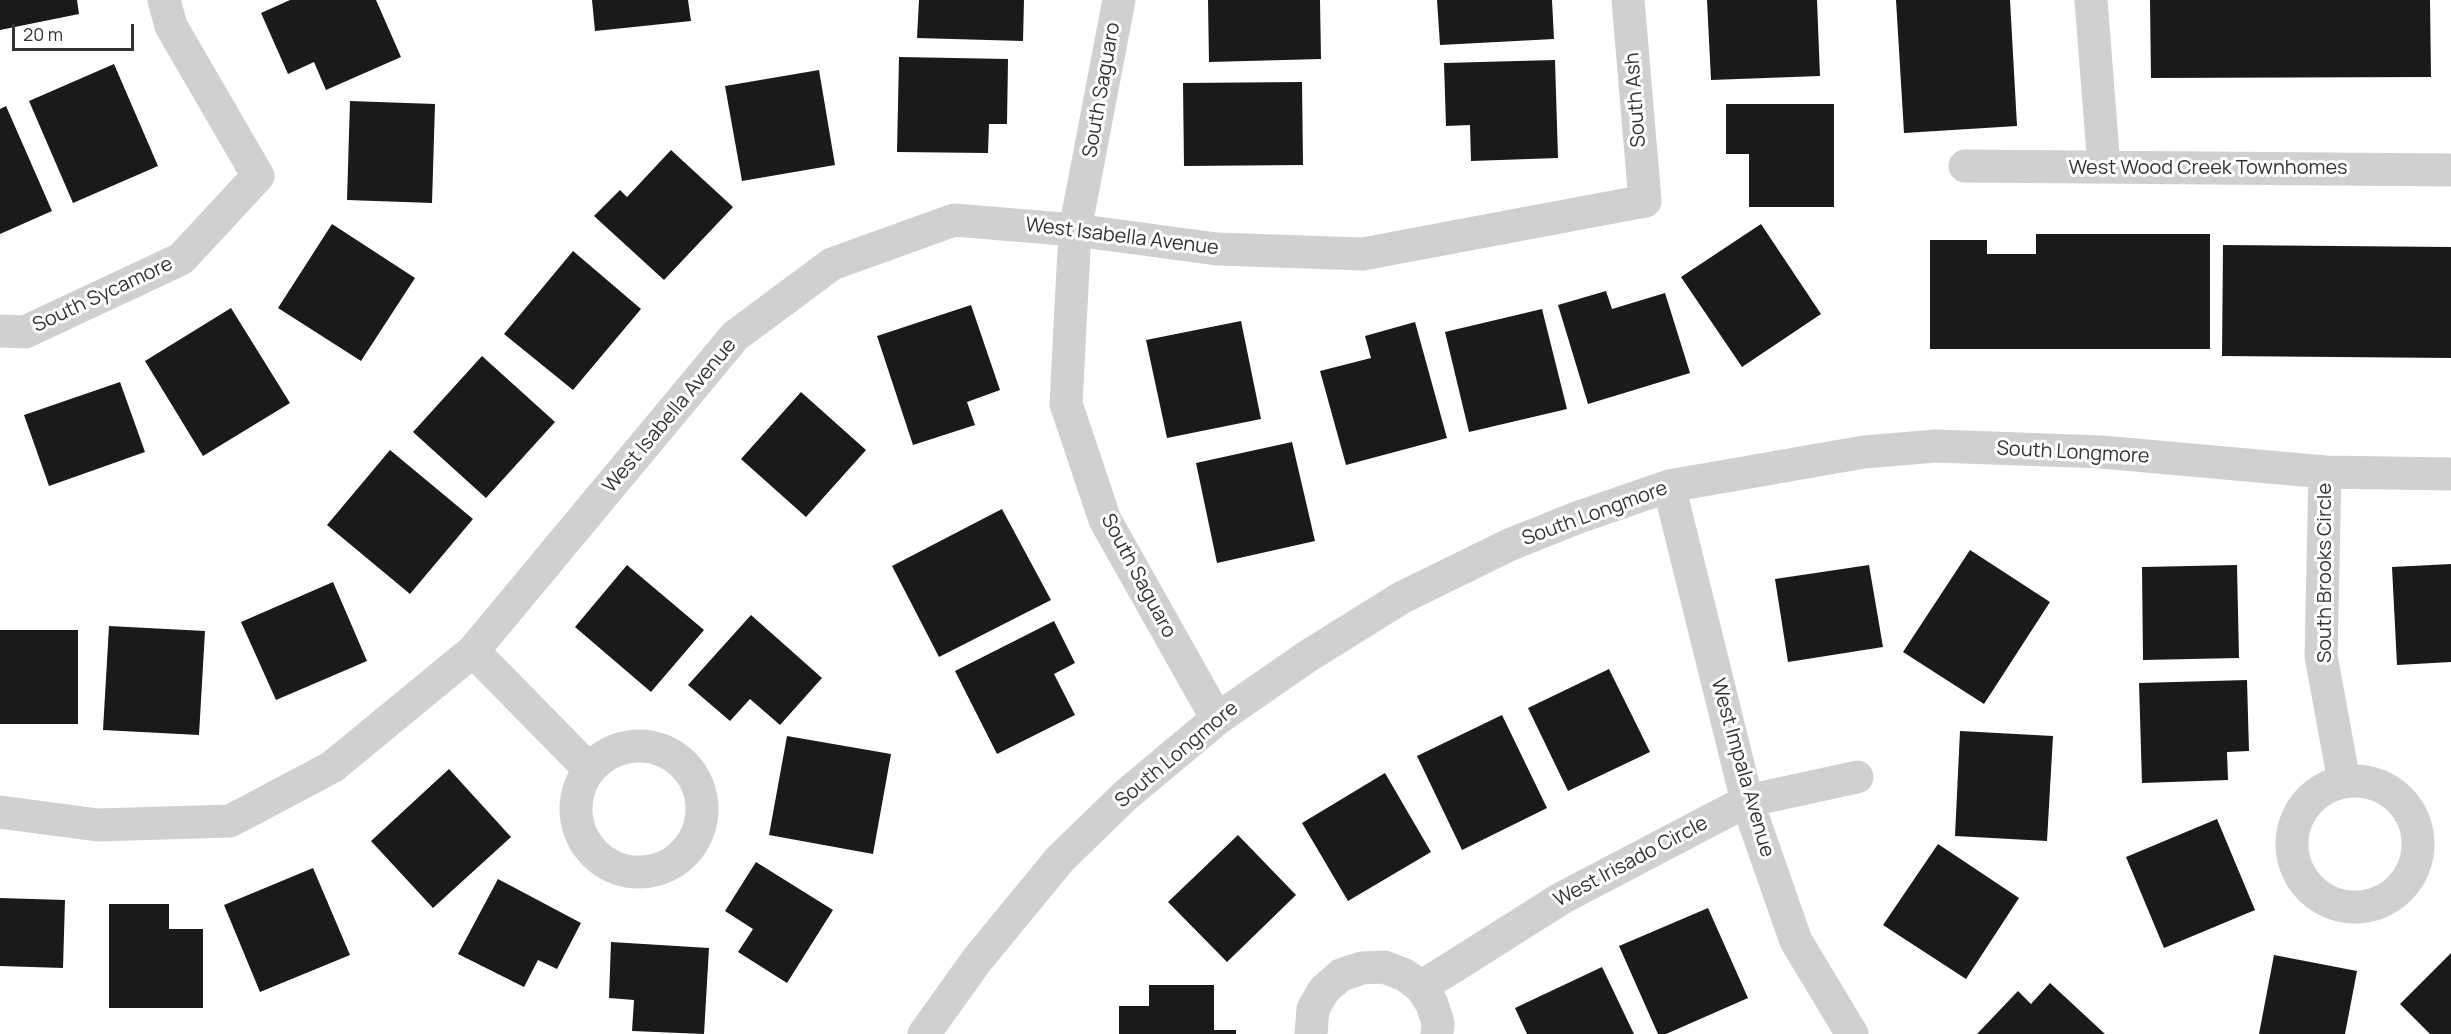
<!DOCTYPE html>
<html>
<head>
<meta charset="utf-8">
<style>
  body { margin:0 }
  #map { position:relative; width:2451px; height:1034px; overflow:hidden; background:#fff; font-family:Manrope,sans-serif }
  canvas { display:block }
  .scale { position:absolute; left:12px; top:24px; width:122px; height:27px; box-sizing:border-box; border:3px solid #333; border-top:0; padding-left:8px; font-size:18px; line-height:21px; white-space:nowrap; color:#333; -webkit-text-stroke:4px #fff; paint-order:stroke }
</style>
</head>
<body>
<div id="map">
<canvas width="2451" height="1034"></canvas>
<div class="scale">20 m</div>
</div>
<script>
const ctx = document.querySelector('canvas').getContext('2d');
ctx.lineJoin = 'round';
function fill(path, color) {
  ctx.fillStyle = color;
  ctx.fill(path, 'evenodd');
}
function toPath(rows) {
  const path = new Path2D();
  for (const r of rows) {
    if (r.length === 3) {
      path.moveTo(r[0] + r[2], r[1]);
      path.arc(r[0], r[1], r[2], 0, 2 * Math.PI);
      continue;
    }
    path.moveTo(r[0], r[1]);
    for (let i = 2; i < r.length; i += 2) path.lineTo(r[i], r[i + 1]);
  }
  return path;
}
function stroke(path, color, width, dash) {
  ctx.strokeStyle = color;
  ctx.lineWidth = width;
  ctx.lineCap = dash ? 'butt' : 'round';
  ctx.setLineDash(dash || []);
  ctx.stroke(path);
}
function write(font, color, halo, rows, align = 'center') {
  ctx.font = font + ' Manrope,sans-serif';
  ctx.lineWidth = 6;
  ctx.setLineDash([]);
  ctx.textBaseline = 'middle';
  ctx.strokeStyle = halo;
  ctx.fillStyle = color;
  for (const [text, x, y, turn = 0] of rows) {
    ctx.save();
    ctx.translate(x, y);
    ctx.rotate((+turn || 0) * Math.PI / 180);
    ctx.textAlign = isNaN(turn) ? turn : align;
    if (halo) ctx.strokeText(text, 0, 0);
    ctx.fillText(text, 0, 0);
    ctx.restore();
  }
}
const building = toPath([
  [0,0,77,0,79,14,0,30],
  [290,0,376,0,401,57,326,90,314,62,288,74,261,13],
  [592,0,688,0,691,21,595,31],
  [919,0,1024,0,1023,41,917,38],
  [1208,0,1320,0,1321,59,1209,62],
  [1437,0,1552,0,1554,39,1440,45],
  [1707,0,1817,0,1820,76,1711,80],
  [1896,0,2010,0,2017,126,1904,133],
  [2150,0,2430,0,2431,77,2151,78],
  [899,57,1008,59,1007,124,989,124,988,153,897,152],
  [1555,60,1558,158,1471,161,1470,125,1446,126,1444,63],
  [114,64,158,166,73,203,29,101],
  [819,70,835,165,742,181,725,86],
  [1302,82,1303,165,1184,166,1183,83],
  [350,101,435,104,432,203,347,200],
  [1726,104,1834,104,1834,207,1749,207,1749,154,1726,154],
  [6,106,52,211,0,234,0,109],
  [671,150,733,207,664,280,594,216,620,190,627,197],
  [332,224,415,278,361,361,278,308],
  [1761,224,1821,314,1742,367,1681,277],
  [2036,234,2210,234,2210,349,1930,349,1930,240,1987,240,1987,254,2036,254],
  [2223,245,2451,247,2451,358,2222,356],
  [573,251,641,309,573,390,504,334],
  [1606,291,1612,309,1665,293,1690,373,1588,404,1558,305],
  [971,305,1000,390,967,402,975,425,913,445,877,336],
  [231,308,290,403,203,456,145,361],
  [1542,309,1567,409,1469,432,1445,332],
  [1241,321,1261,419,1167,438,1146,340],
  [1415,322,1447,438,1346,465,1320,371,1371,358,1365,336],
  [482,356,555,422,486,498,413,432],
  [120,382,145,452,49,486,24,415],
  [801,392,866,450,806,517,741,459],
  [1292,442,1315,541,1217,563,1196,463],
  [390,450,473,519,410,594,327,525],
  [1002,509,1051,600,939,657,892,566],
  [1970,550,2050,602,1984,704,1903,652],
  [2451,564,2451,662,2397,665,2392,567],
  [627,565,704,630,651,692,575,627],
  [1869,565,1883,647,1788,662,1775,579],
  [2237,565,2239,658,2143,660,2142,567],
  [333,582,367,661,276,700,241,622],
  [751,615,822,678,780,725,750,699,730,721,688,685],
  [1054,621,1075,663,1054,674,1075,715,997,754,955,671],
  [109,626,205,631,199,735,103,730],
  [0,630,78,630,78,724,0,724],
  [1609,669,1650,752,1568,791,1528,708],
  [2247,680,2249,751,2227,752,2228,780,2142,783,2139,683],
  [1502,715,1547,808,1462,850,1417,756],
  [1960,731,2053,736,2047,841,1955,836],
  [787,736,891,754,873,854,769,835],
  [449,769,511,837,433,908,371,841],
  [1385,773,1431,852,1348,901,1302,823],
  [2217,819,2255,910,2164,948,2126,857],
  [1238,835,1296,895,1227,962,1168,902],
  [1938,844,2019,898,1966,979,1883,925],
  [756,862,833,910,787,983,738,952,753,929,725,911],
  [313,868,350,955,260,992,224,905],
  [498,879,581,923,557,969,538,960,524,987,458,954],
  [0,898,65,900,63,968,0,966],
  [109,904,169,904,169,929,203,929,203,1008,109,1008],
  [1708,908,1748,998,1666,1034,1658,1034,1619,946],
  [611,942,709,948,704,1034,632,1031,634,1000,609,998],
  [2451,953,2451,1034,2430,1034,2400,1004],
  [2274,955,2357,971,2345,1034,2259,1034],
  [1602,967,1634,1034,1527,1034,1515,1008],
  [2050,983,2105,1034,1977,1034,2018,991,2031,1004],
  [1149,985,1214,985,1214,1030,1236,1030,1236,1034,1119,1034,1119,1006,1149,1006]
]);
const minor = toPath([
  [1119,0,1075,230,1066,404,1105,520,1217,719],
  [2091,0,2104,167],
  [1965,166,2451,170],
  [0,331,25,332,181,259,258,176,171,26,164,0],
  [2325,472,2321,656,2344,781],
  [1669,486,1747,801,1796,941,1852,1034],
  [473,651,589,769],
  [639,809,63],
  [2355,844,63],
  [0,812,98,825,230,821,332,767,473,651,735,336,832,264,954,220,1075,230,1217,249,1363,254,1645,201,1628,0],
  [1421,987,1562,898,1747,801,1857,777],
  [924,1034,977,960,1060,859,1126,795,1217,719,1308,656,1401,598,1509,545,1579,517,1669,486,1864,452,1936,446,2102,452,2325,472,2451,474],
  [1311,1034,1313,1009,1324,990,1341,975,1362,968,1384,967,1405,975,1421,987,1432,1004,1438,1023,1437,1034]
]);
const streetNames = [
  ["South Saguaro",1102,90,-80],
  ["South Ash",1636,100,-94],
  ["West Wood Creek Townhomes",2208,168],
  ["West Isabella Avenue",1122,237,7],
  ["South Sycamore",103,295,-25],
  ["West Isabella Avenue",670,416,-50],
  ["South Longmore",2073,453,3],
  ["South Longmore",1595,514,-20],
  ["South Brooks Circle",2325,573,-90],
  ["South Saguaro",1138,576,62],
  ["South Longmore",1177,755,-40],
  ["West Impala Avenue",1742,768,74],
  ["West Irisado Circle",1631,862,-28]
];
fill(building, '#1a1a1a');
stroke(minor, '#d0d0d0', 33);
write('20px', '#333', '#fff', streetNames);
</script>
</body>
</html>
